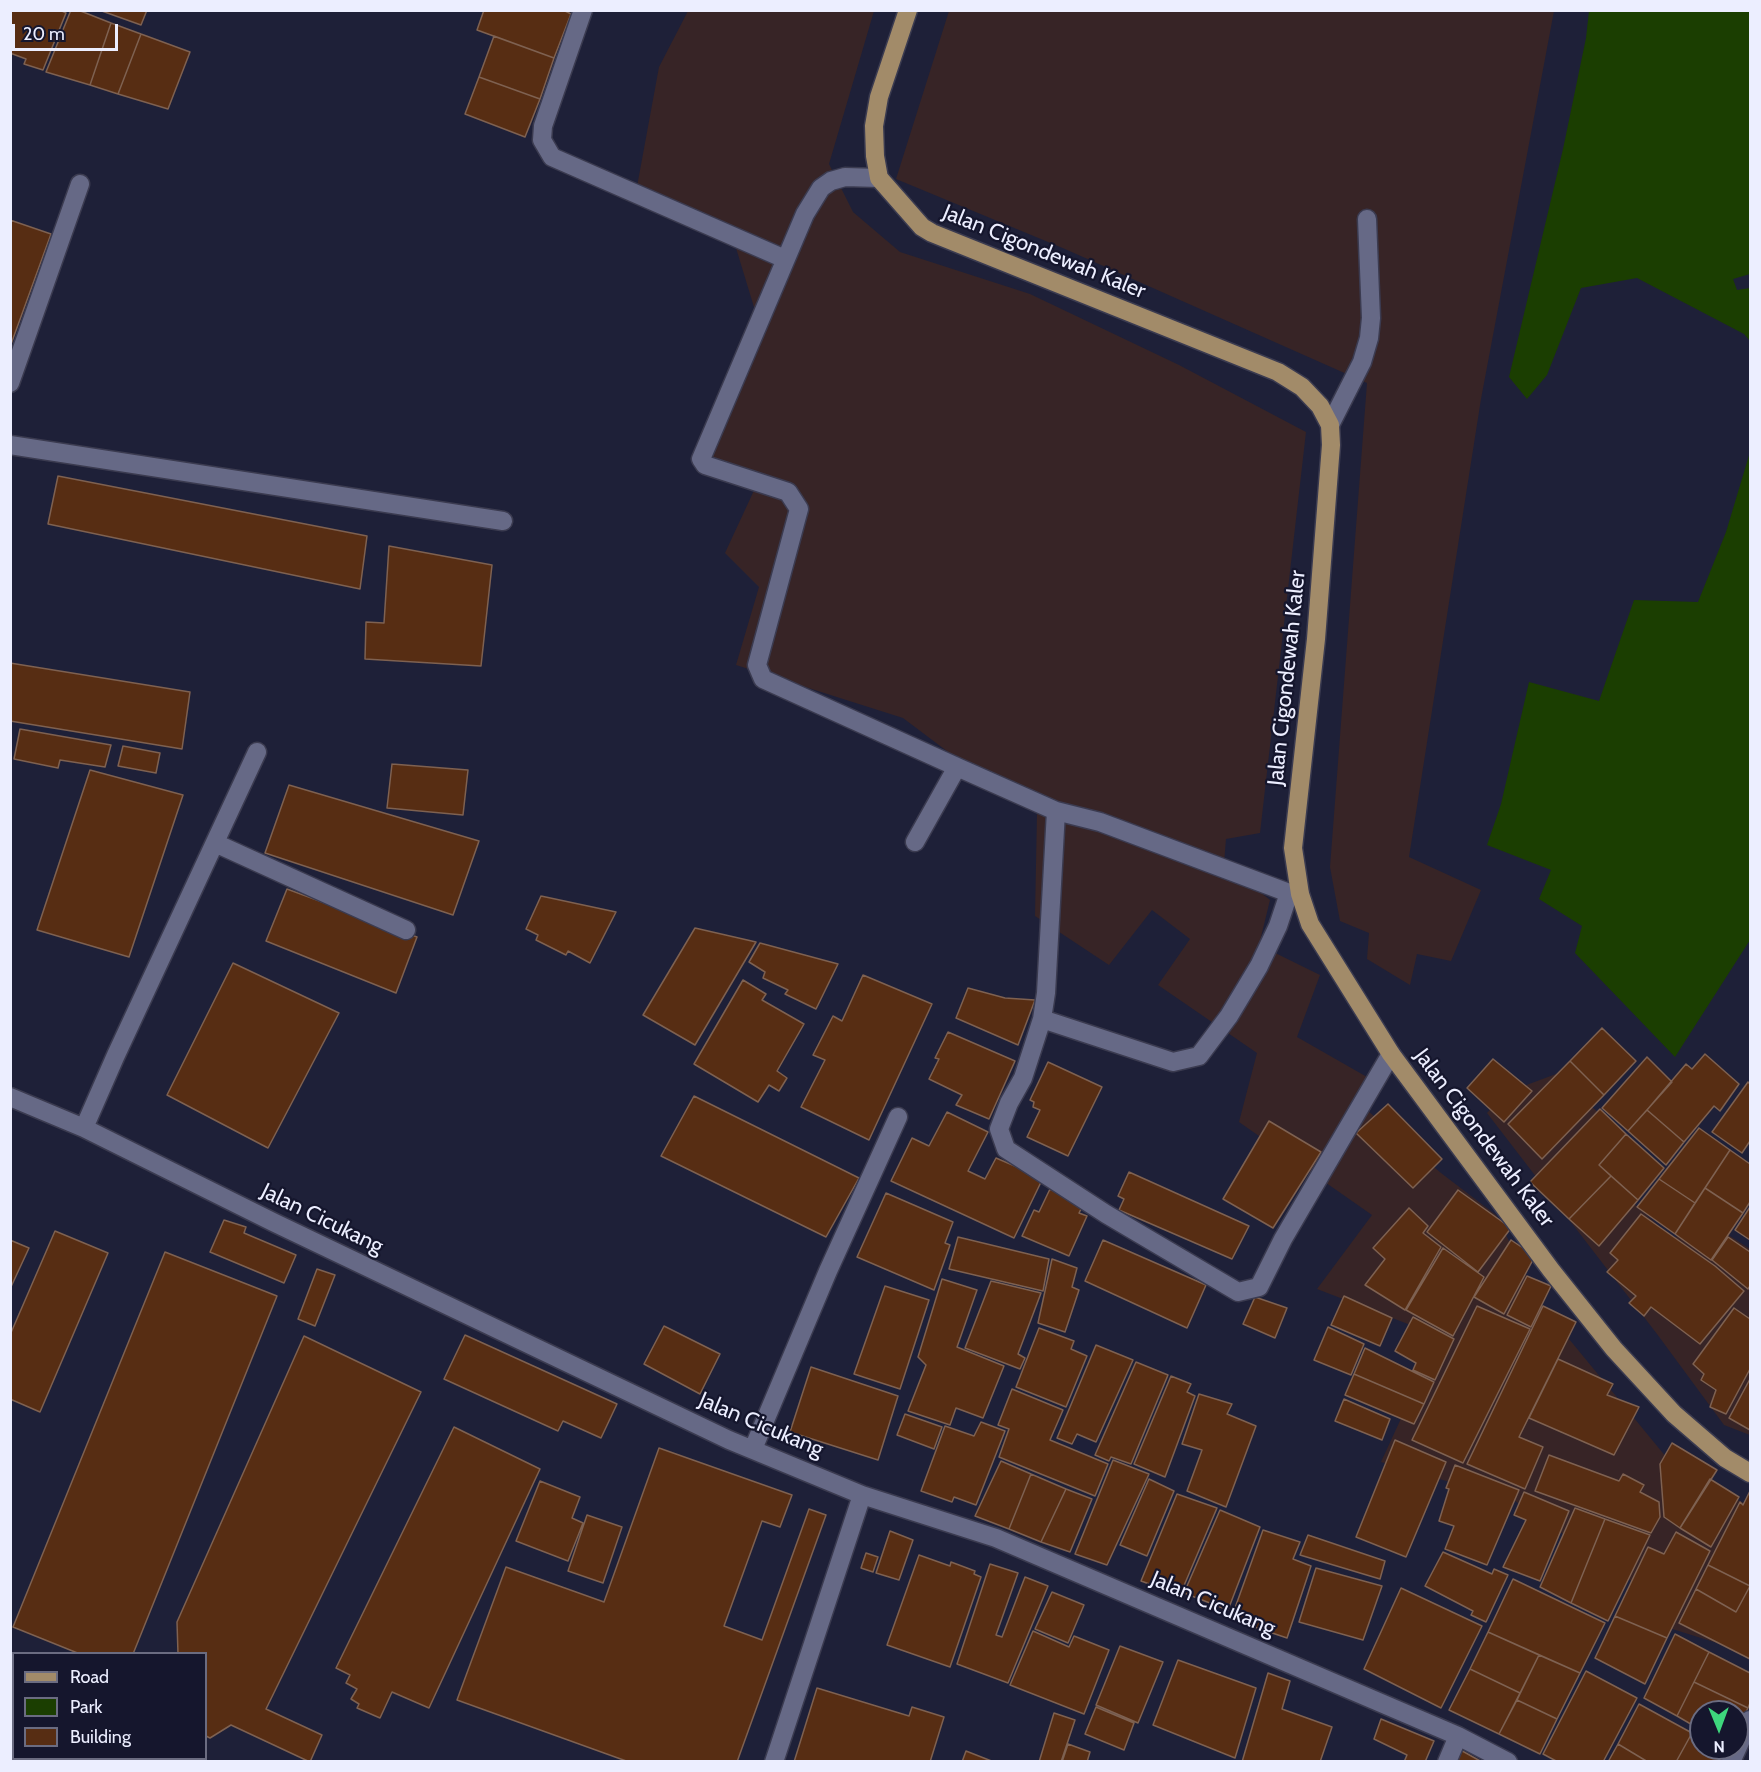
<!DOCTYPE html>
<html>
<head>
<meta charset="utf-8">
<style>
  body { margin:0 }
  #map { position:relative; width:1761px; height:1772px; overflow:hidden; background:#1e2038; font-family:Cabin,sans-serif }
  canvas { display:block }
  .frame { position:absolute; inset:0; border:12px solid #eceeff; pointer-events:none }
  .legend { position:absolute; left:12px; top:1652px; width:195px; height:108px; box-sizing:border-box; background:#15162d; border:2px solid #6b6c81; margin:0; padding:8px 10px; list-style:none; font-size:18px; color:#eceeff }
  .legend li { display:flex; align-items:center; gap:12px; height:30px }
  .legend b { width:30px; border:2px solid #6b6c81 }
  .north { position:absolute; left:1689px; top:1700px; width:60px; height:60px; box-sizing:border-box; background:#15162d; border:2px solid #6b6c81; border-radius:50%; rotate:179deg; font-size:16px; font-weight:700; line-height:24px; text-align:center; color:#eceeff }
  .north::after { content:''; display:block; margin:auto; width:21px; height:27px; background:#3ed77d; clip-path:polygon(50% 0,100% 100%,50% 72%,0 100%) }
  .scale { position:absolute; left:12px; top:24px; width:106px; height:27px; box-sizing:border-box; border:3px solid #eceeff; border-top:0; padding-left:8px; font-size:18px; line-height:21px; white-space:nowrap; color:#eceeff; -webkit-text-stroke:4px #15162d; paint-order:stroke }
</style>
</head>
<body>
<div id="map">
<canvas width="1761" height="1772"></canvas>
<div class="frame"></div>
<ul class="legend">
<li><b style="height:8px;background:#a28b69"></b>Road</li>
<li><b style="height:16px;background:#1b3e01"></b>Park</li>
<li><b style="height:16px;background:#572d13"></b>Building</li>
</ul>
<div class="north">N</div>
<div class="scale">20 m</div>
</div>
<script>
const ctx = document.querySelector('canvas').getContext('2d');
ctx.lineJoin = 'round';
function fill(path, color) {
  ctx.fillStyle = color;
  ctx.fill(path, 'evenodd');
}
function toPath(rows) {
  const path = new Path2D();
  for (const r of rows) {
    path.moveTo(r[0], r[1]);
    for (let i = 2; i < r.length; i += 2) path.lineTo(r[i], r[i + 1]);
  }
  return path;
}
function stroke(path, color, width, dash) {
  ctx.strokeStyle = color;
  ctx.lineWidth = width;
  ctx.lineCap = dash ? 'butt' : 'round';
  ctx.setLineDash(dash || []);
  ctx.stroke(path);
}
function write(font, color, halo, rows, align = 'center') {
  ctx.font = font + ' Cabin,sans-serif';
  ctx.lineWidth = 4.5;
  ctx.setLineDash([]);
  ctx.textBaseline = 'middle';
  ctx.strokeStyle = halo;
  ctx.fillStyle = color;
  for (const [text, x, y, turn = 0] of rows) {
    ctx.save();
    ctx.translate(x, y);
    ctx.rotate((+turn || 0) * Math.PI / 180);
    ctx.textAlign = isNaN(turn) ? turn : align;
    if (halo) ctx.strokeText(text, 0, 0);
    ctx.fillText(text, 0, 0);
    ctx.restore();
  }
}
const industrial = toPath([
  [688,11,874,11,829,164,853,212,900,252,1030,294,1179,365,1306,432,1260,833,1226,839,1224,863,1270,900,1259,945,1320,975,1297,1037,1367,1077,1361,1105,1441,1173,1496,1215,1541,1305,1676,1469,1750,1506,1750,1642,1746,1652,1653,1623,1665,1604,1515,1501,1381,1462,1439,1336,1317,1289,1372,1215,1239,1122,1257,1053,1158,985,1190,939,1152,910,1109,965,1035,916,1037,813,972,770,903,718,736,665,759,587,725,553,757,484,709,465,721,393,757,317,736,248,636,192,659,67],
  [949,11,1554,11,1481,399,1409,857,1481,890,1451,961,1417,954,1410,985,1367,959,1369,933,1340,921,1330,867,1367,383,1065,249,896,179],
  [1556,1074,1613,1126,1589,1161,1621,1192,1672,1238,1713,1225,1750,1249,1750,1435,1724,1425,1657,1334,1487,1113,1505,1093]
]);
const green = toPath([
  [1589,11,1750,11,1750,274,1733,279,1737,290,1750,288,1750,341,1744,334,1637,278,1581,288,1547,375,1527,399,1509,377,1563,149,1586,38],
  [1750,452,1750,940,1675,1057,1575,953,1582,926,1539,899,1551,870,1487,845,1501,804,1529,682,1599,701,1634,600,1698,602,1726,532]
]);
const building = toPath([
  [10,10,60,10,66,13,43,70,24,64,26,59,10,53,10,10],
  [71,10,78,10,111,23,90,85,46,72,71,10],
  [99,10,147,10,141,25,99,10],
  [484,10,563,10,571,14,554,58,477,30,484,10],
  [111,23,141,34,118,94,90,85,111,23],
  [141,34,190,52,168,109,118,94,141,34],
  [494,36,554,58,540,99,479,77,494,36],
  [479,77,540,99,525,137,465,114,479,77],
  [10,220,51,234,10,347,10,220],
  [58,476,367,536,360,589,48,524,58,476],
  [389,546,492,565,481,666,365,659,366,622,384,623,389,546],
  [10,663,190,692,182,749,10,721,10,663],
  [20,729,111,745,105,767,60,760,58,768,14,759,20,729],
  [123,746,160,753,156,773,118,766,123,746],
  [392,764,468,770,463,815,387,808,392,764],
  [90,770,183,795,129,957,37,930,90,770],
  [289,785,479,841,453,915,265,853,289,785],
  [287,889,417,937,396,993,266,941,287,889],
  [541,896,616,912,590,963,568,951,566,955,536,940,538,935,526,929,541,896],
  [695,928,756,942,695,1045,643,1015,695,928],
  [760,943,838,964,816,1009,785,994,788,990,763,978,765,972,749,962,760,943],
  [233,963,339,1013,268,1148,167,1095,233,963],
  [863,975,932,1004,869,1140,801,1107,825,1060,813,1055,833,1016,842,1021,863,975],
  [743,980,766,994,762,1000,804,1024,777,1071,787,1078,779,1091,769,1085,758,1102,694,1064,743,980],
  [968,988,1005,998,1035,1000,1018,1045,956,1018,968,988],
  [1602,1028,1636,1061,1604,1095,1570,1061,1602,1028],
  [948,1032,1015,1061,989,1119,956,1105,962,1095,929,1079,939,1059,935,1058,948,1032],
  [1705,1054,1739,1084,1720,1111,1714,1106,1684,1142,1647,1110,1686,1064,1692,1069,1705,1054],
  [1647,1057,1672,1082,1628,1131,1602,1108,1647,1057],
  [1493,1059,1532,1091,1504,1122,1467,1088,1493,1059],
  [1570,1061,1604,1095,1542,1159,1508,1124,1570,1061],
  [1048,1062,1102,1087,1068,1156,1027,1137,1040,1110,1033,1107,1034,1102,1030,1100,1048,1062],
  [1748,1082,1750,1084,1750,1141,1742,1153,1712,1132,1748,1082],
  [694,1096,859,1178,826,1237,661,1156,694,1096],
  [1388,1104,1442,1159,1413,1188,1356,1133,1388,1104],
  [1600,1109,1626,1134,1599,1165,1611,1176,1569,1219,1530,1182,1600,1109],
  [1647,1110,1684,1142,1666,1165,1628,1131,1647,1110],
  [947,1112,988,1132,968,1171,985,1179,996,1158,1043,1178,1014,1238,891,1181,912,1138,929,1146,947,1112],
  [1269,1121,1321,1152,1273,1228,1223,1199,1269,1121],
  [1699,1128,1730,1150,1695,1203,1659,1179,1699,1128],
  [1626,1134,1664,1168,1638,1200,1599,1165,1626,1134],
  [1730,1150,1750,1164,1750,1202,1743,1213,1705,1188,1730,1150],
  [1129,1172,1249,1226,1232,1259,1119,1210,1124,1199,1118,1196,1129,1172],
  [1611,1176,1638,1200,1599,1246,1569,1219,1611,1176],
  [1659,1179,1695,1203,1675,1234,1637,1207,1659,1179],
  [1705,1188,1743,1213,1711,1260,1675,1234,1705,1188],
  [1050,1189,1083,1205,1079,1213,1087,1216,1069,1256,1022,1236,1034,1210,1039,1212,1050,1189],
  [1458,1190,1511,1228,1478,1272,1427,1232,1458,1190],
  [886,1193,953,1222,945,1243,950,1245,934,1290,857,1257,886,1193],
  [1750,1207,1750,1240,1735,1230,1750,1207],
  [1409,1208,1428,1226,1423,1233,1441,1247,1405,1310,1365,1285,1385,1259,1373,1248,1409,1208],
  [1641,1214,1715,1266,1744,1291,1700,1344,1651,1307,1644,1316,1629,1303,1636,1296,1607,1272,1618,1260,1610,1253,1641,1214],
  [224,1220,246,1227,244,1233,296,1255,284,1283,210,1252,224,1220],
  [55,1231,108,1253,40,1412,10,1399,10,1335,55,1231],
  [958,1237,1049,1259,1043,1291,949,1269,958,1237],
  [1728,1237,1750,1252,1750,1286,1748,1289,1712,1260,1728,1237],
  [10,1240,29,1248,10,1289,10,1240],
  [1103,1240,1206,1285,1187,1328,1085,1281,1103,1240],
  [1511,1240,1535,1256,1504,1314,1474,1297,1511,1240],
  [1443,1248,1484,1277,1453,1336,1406,1310,1443,1248],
  [165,1252,277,1296,133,1654,80,1654,13,1627,165,1252],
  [1052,1259,1077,1268,1072,1287,1079,1290,1065,1332,1038,1323,1052,1259],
  [317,1269,335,1275,315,1326,298,1319,317,1269],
  [1527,1276,1551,1286,1531,1327,1507,1315,1527,1276],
  [942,1279,977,1290,957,1347,1004,1366,983,1418,956,1408,950,1425,908,1411,926,1365,918,1357,942,1279],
  [991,1281,1041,1293,1018,1354,1025,1358,1020,1369,965,1348,991,1281],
  [885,1286,929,1300,900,1389,854,1374,885,1286],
  [1344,1296,1392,1318,1380,1346,1331,1325,1344,1296],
  [1255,1297,1287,1308,1275,1338,1243,1324,1255,1297],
  [1477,1306,1530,1329,1463,1463,1412,1440,1477,1306],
  [1543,1306,1576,1322,1519,1437,1543,1447,1525,1489,1467,1464,1543,1306],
  [1734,1308,1750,1319,1750,1369,1726,1414,1710,1407,1716,1390,1701,1380,1704,1374,1693,1364,1734,1308],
  [1413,1317,1454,1339,1435,1380,1413,1370,1416,1363,1395,1351,1413,1317],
  [664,1326,720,1354,700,1394,644,1364,664,1326],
  [1328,1327,1364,1344,1351,1375,1314,1360,1328,1327],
  [1039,1328,1074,1341,1071,1349,1087,1356,1066,1407,1016,1387,1039,1328],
  [465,1335,617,1404,601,1438,563,1421,558,1431,444,1379,465,1335],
  [304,1336,421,1392,266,1709,322,1735,310,1762,231,1725,210,1738,206,1736,206,1654,178,1654,177,1622,304,1336],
  [1096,1345,1133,1360,1096,1442,1077,1434,1072,1444,1057,1438,1096,1345],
  [1365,1348,1434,1382,1424,1404,1354,1374,1365,1348],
  [1558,1359,1613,1384,1607,1395,1639,1407,1614,1455,1529,1418,1558,1359],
  [1136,1362,1168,1375,1131,1464,1111,1457,1109,1461,1095,1455,1136,1362],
  [811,1367,898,1396,878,1460,790,1432,811,1367],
  [1354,1374,1424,1404,1414,1424,1345,1395,1354,1374],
  [1171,1376,1191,1384,1187,1392,1195,1396,1165,1477,1134,1464,1171,1376],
  [1750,1379,1750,1430,1729,1418,1750,1379],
  [1012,1389,1063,1410,1050,1440,1108,1464,1095,1496,999,1457,1009,1429,998,1425,1012,1389],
  [1199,1394,1232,1404,1227,1414,1256,1426,1226,1507,1187,1491,1202,1450,1182,1444,1199,1394],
  [1344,1399,1390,1419,1382,1440,1335,1421,1344,1399],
  [905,1414,942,1427,934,1449,897,1435,905,1414],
  [981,1422,1005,1431,976,1505,954,1497,952,1502,921,1491,945,1426,974,1436,981,1422],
  [454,1427,540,1469,429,1708,392,1692,380,1718,357,1708,359,1704,351,1699,357,1689,346,1683,350,1675,336,1668,454,1427],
  [1395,1440,1446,1462,1406,1557,1356,1537,1395,1440],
  [1672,1443,1717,1470,1680,1528,1664,1517,1660,1464,1672,1443],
  [659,1448,792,1495,780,1527,762,1521,724,1626,762,1640,809,1509,826,1515,737,1762,629,1762,457,1700,506,1567,604,1602,659,1448],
  [1549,1455,1619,1481,1623,1474,1644,1485,1640,1492,1659,1502,1660,1517,1651,1533,1535,1491,1549,1455],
  [1113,1460,1149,1474,1107,1565,1075,1554,1113,1460],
  [1001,1461,1031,1474,1009,1529,975,1516,1001,1461],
  [1455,1465,1519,1490,1487,1565,1445,1549,1454,1526,1439,1521,1449,1489,1446,1488,1455,1465],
  [1031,1474,1066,1489,1041,1542,1009,1529,1031,1474],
  [1149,1479,1174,1491,1147,1556,1120,1545,1149,1479],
  [1710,1479,1739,1497,1711,1547,1680,1528,1710,1479],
  [540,1481,580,1497,572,1518,583,1523,568,1561,516,1541,540,1481],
  [1066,1489,1092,1499,1070,1552,1041,1542,1066,1489],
  [1750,1491,1750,1586,1708,1565,1740,1502,1743,1505,1750,1491],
  [1524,1492,1569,1511,1540,1581,1503,1567,1526,1520,1514,1515,1524,1492],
  [1177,1494,1217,1508,1180,1595,1141,1581,1177,1494],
  [1575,1508,1605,1519,1571,1603,1540,1587,1575,1508],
  [1220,1510,1260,1527,1228,1610,1184,1593,1220,1510],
  [587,1515,622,1527,603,1583,568,1571,587,1515],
  [1605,1519,1650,1535,1608,1621,1571,1603,1605,1519],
  [1263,1530,1300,1542,1293,1559,1311,1566,1287,1638,1231,1619,1263,1530],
  [890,1531,913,1540,899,1580,876,1573,890,1531],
  [1676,1532,1710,1551,1667,1638,1615,1616,1648,1547,1664,1554,1676,1532],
  [1308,1535,1385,1561,1380,1579,1300,1555,1308,1535],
  [1443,1552,1492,1574,1494,1569,1508,1575,1486,1622,1471,1615,1473,1611,1425,1586,1443,1552],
  [866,1553,878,1557,873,1572,861,1568,866,1553],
  [919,1555,950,1566,951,1562,975,1571,974,1574,981,1577,950,1667,887,1645,919,1555],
  [990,1564,1018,1573,996,1635,1002,1637,1025,1577,1048,1586,1008,1683,957,1664,990,1564],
  [1708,1565,1750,1586,1736,1612,1696,1589,1708,1565],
  [1316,1568,1382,1586,1363,1640,1299,1622,1316,1568],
  [1513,1579,1605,1623,1580,1673,1488,1632,1513,1579],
  [1750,1586,1750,1659,1679,1623,1696,1589,1736,1612,1750,1586],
  [1401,1588,1482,1626,1441,1708,1364,1669,1401,1588],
  [1052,1592,1084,1605,1068,1643,1035,1629,1052,1592],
  [1615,1616,1667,1638,1645,1684,1595,1658,1615,1616],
  [1033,1631,1069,1647,1074,1636,1109,1650,1084,1714,1010,1685,1033,1631],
  [1488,1632,1539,1655,1520,1693,1470,1669,1488,1632],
  [1675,1634,1709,1652,1677,1716,1644,1698,1675,1634],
  [1120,1646,1163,1662,1138,1723,1096,1705,1120,1646],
  [1709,1652,1750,1673,1750,1703,1748,1708,1694,1682,1709,1652],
  [1539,1655,1580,1673,1557,1719,1517,1700,1539,1655],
  [1178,1660,1256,1688,1235,1758,1153,1725,1178,1660],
  [1470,1669,1520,1693,1499,1734,1449,1710,1470,1669],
  [1586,1671,1637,1698,1603,1762,1558,1762,1543,1754,1586,1671],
  [1268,1673,1290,1681,1282,1709,1332,1727,1320,1762,1242,1762,1268,1673],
  [1694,1682,1748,1708,1737,1730,1737,1712,1701,1712,1701,1730,1677,1716,1694,1682],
  [817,1688,909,1716,912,1707,944,1717,930,1762,794,1762,817,1688],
  [1517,1700,1557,1719,1540,1754,1499,1734,1517,1700],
  [10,1703,14,1704,14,1754,10,1752,10,1703],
  [1639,1704,1692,1733,1676,1762,1648,1762,1618,1744,1639,1704],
  [1096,1707,1134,1723,1124,1750,1085,1734,1096,1707],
  [1054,1713,1075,1720,1061,1762,1039,1762,1054,1713],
  [1381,1719,1434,1741,1425,1762,1404,1762,1407,1755,1374,1739,1381,1719],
  [1692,1733,1701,1739,1701,1748,1718,1748,1731,1756,1728,1762,1676,1762,1692,1733],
  [1068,1744,1090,1752,1087,1762,1062,1762,1068,1744],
  [1618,1744,1648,1762,1608,1762,1618,1744],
  [1457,1748,1482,1762,1452,1762,1457,1748],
  [966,1751,994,1762,962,1762,966,1751],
  [25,1758,114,1758,113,1762,32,1762,25,1758]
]);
const minor = toPath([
  [583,10,543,126,542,140,552,157,785,259],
  [879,178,845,177,831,181,821,188,805,214,701,459,705,465,788,492,799,509,757,665,763,679,957,767],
  [10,383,80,184],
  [1330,425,1362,362,1369,338,1371,318,1367,219],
  [10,445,503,521],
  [915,842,957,767,1056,811],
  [215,843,406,930],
  [1289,893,1278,926,1259,966,1229,1016,1199,1056,1173,1062,1042,1019,1046,993,1056,811,1100,822,1289,893,1300,894],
  [1042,1019,1023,1078,1009,1103,999,1129,1006,1149,1106,1214,1238,1292,1259,1287,1283,1239,1391,1054],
  [10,1097,84,1128,275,1223,729,1440,862,1495,996,1538,1458,1736,1508,1762],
  [84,1128,116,1055,257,752],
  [753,1449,828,1271,898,1117],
  [774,1762,862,1495],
  [1447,1762,1458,1736],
  [1731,1762,1750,1720]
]);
const major = toPath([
  [908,10,879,97,874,126,875,156,879,178,922,227,932,233,1278,372,1302,387,1320,406,1330,425,1331,445,1316,639,1293,848,1300,894,1310,924,1391,1054,1551,1270,1614,1349,1674,1414,1725,1458,1750,1473]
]);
const streetNames = [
  ["Jalan Cigondewah Kaler",1044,252,22],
  ["Jalan Cigondewah Kaler",1287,678,-84],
  ["Jalan Cigondewah Kaler",1484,1138,53],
  ["Jalan Cicukang",322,1219,26],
  ["Jalan Cicukang",761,1425,23],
  ["Jalan Cicukang",1213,1604,23]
];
fill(industrial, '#372426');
fill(green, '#1b3e01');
fill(building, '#572d13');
stroke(building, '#7e6151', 1.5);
stroke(minor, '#3b3b50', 21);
stroke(major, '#3b3b50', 21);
stroke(minor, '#666986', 18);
stroke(major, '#a28b69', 18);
write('22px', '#eceeff', '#15162d', streetNames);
</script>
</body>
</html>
